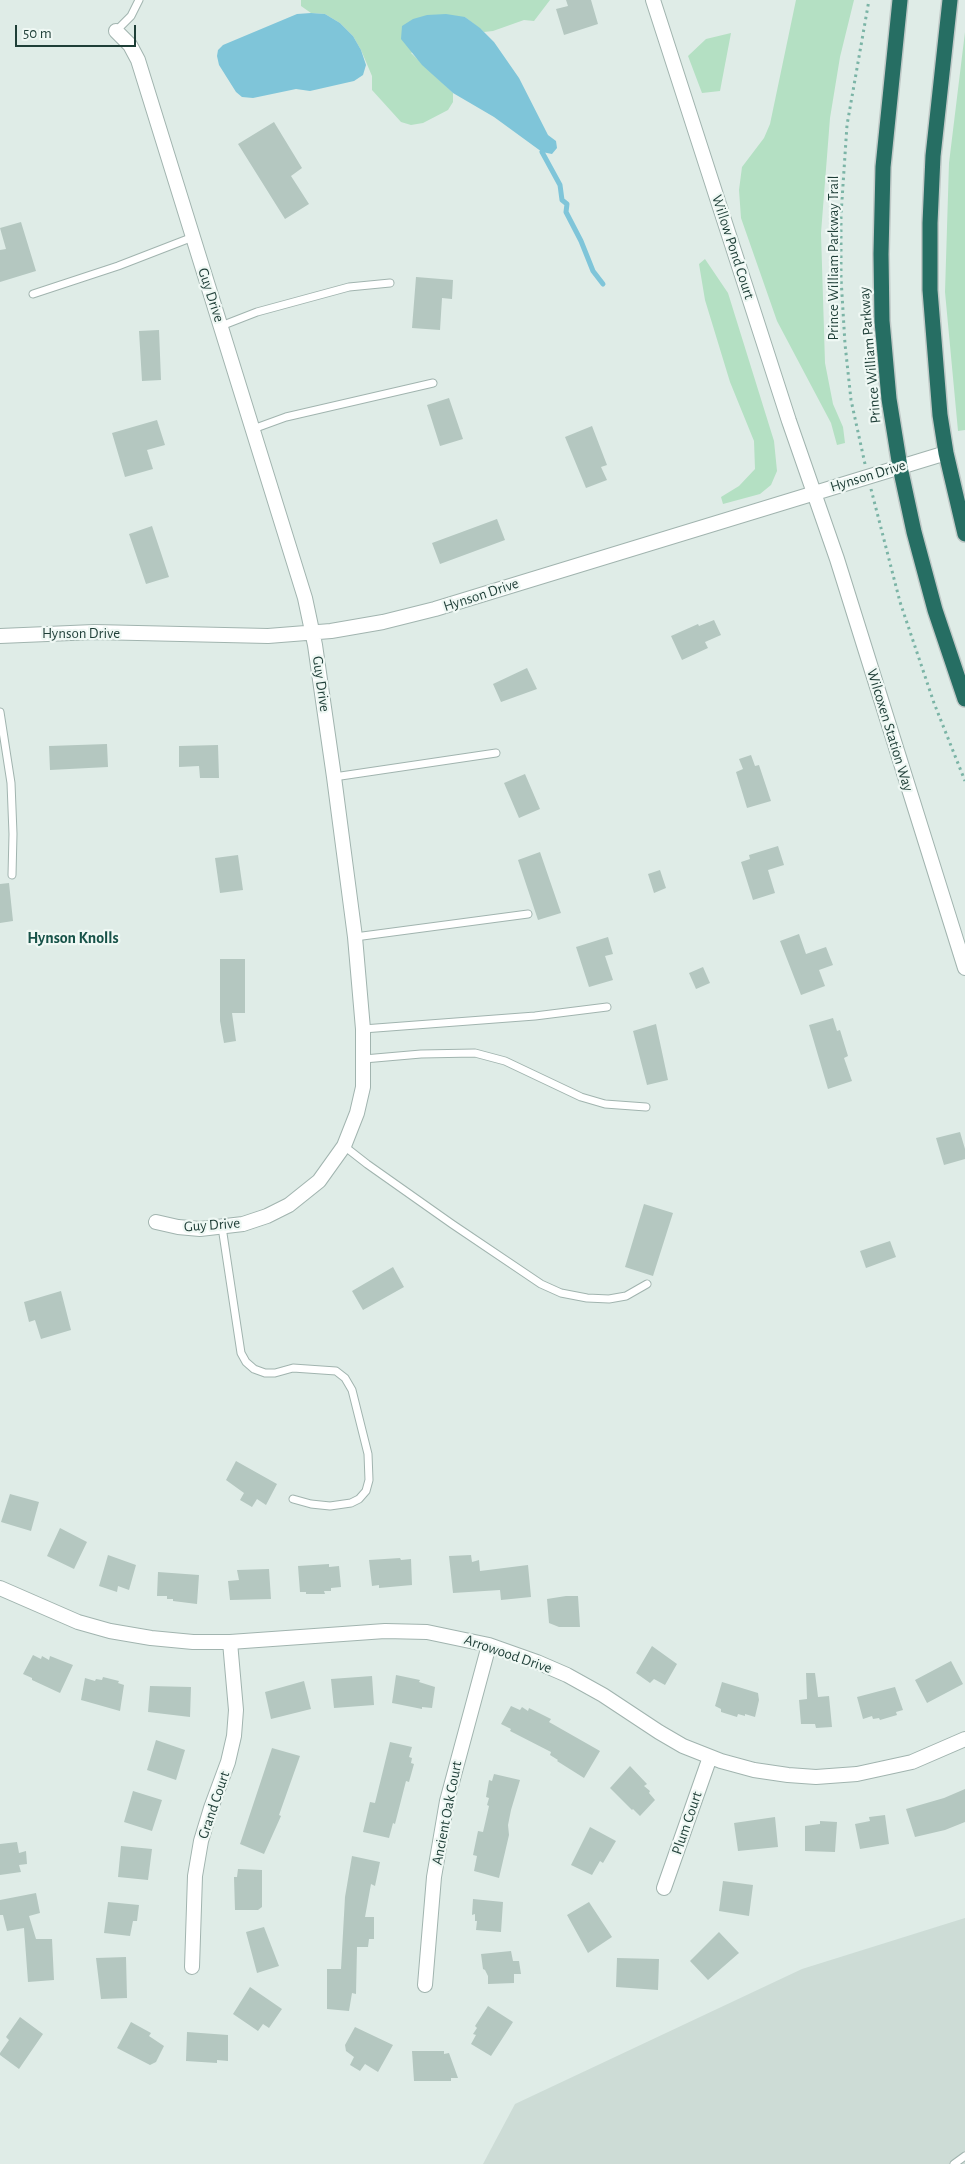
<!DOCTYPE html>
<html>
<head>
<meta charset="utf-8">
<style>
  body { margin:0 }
  #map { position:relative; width:965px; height:2164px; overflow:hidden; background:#dfece7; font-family:"Alegreya Sans",sans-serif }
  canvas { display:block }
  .scale { position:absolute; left:15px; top:25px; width:121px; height:22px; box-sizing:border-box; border:2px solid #1e3e37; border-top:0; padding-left:6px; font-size:15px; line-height:18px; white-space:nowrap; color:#1e3e37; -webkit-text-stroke:4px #eff8f4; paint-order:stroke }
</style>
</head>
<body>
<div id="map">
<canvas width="965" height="2164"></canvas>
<div class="scale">50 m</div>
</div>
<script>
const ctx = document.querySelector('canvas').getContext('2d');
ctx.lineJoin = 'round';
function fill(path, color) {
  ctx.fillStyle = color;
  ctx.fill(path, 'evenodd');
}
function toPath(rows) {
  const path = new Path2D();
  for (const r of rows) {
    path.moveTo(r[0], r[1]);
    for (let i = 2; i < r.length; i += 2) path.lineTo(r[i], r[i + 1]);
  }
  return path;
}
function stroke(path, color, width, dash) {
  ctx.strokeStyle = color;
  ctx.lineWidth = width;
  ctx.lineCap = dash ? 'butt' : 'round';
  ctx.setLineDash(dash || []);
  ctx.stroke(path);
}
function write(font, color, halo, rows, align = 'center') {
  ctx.font = font + ' "Alegreya Sans",sans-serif';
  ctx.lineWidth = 4.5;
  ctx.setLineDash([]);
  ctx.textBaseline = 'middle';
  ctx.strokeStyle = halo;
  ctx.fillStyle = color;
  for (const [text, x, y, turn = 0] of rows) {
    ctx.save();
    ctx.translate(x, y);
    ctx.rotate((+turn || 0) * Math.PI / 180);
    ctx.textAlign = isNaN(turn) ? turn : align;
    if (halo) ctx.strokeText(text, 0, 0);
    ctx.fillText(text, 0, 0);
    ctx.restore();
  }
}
const built = toPath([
  [965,1918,965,2164,483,2164,515,2104,802,1969]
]);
const green = toPath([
  [301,0,550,0,534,21,524,20,493,31,484,32,465,17,411,53,453,93,453,102,448,110,423,123,411,125,401,122,372,90,372,76,361,50,353,36,340,23,325,14,311,13,301,6],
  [796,0,854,0,840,57,830,118,821,233,825,363,833,404,843,427,845,443,837,445,831,423,777,321,741,218,739,190,742,167,764,138,770,124],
  [965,32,965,430,958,431,945,292,949,163],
  [731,33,720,91,702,93,688,56,706,39],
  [705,259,728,293,774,441,777,471,771,485,760,494,723,504,721,497,739,486,755,469,754,441,730,382,705,300,699,264]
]);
const water = toPath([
  [311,13,325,14,340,23,353,36,361,50,366,65,363,75,354,81,310,91,296,89,253,98,242,97,236,92,219,65,217,56,218,50,223,45,297,14],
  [446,14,465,17,480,28,494,42,519,78,548,135,556,141,557,148,552,154,542,152,494,117,453,93,422,65,401,39,402,26,413,19,427,15]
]);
const stream = toPath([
  [542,152,560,185,562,200,567,204,566,212,581,241,593,271,603,284]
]);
const building = toPath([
  [566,0,591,0,598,24,564,35,556,9,568,6],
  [274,122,302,168,291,176,309,204,285,219,238,144],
  [21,222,36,271,0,282,0,250,6,249,0,228],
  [416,277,453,280,452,299,442,298,440,330,412,328],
  [159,330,161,380,142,381,139,331],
  [449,398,463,439,440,446,427,405],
  [157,420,165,445,147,450,153,469,125,477,112,433],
  [592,426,607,465,601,467,607,480,586,488,565,437],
  [497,519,505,540,440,564,432,543],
  [152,526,169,577,146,584,129,534],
  [714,620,721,635,705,642,708,648,682,660,671,636,698,624,699,626],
  [527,668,537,689,501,702,493,684],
  [107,744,108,767,50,770,49,746],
  [218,745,219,778,200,778,199,766,179,767,179,746],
  [751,755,755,766,759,765,771,801,747,808,736,772,743,769,739,759],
  [525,774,540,809,519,818,504,783],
  [778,846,784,865,768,870,775,893,753,900,741,862,750,859,749,855],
  [540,852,561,913,538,920,518,860],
  [238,855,243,890,220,893,215,858],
  [660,870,666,888,654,893,648,874],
  [9,883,13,921,0,923,0,884],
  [799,934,806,954,826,947,833,965,819,970,825,986,801,995,780,941],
  [608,937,613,954,605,956,613,980,589,987,576,947],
  [220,959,245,959,245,1013,232,1013,236,1041,224,1043,220,1021],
  [703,967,710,983,696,989,689,973],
  [833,1018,837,1031,840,1030,848,1056,844,1058,852,1081,828,1089,809,1025],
  [656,1024,668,1080,647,1085,633,1031],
  [960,1132,965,1149,965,1159,944,1165,936,1138],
  [644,1204,673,1213,653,1276,625,1267],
  [890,1241,896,1257,866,1268,860,1251],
  [393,1267,404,1287,363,1310,352,1291],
  [61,1291,71,1330,41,1339,35,1320,29,1322,24,1302],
  [236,1461,277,1484,266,1505,257,1499,252,1507,240,1500,244,1493,226,1480],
  [10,1494,39,1502,31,1531,1,1522],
  [60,1528,87,1542,74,1569,47,1556],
  [108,1555,136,1565,129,1590,118,1586,117,1592,99,1586],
  [471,1555,472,1562,479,1560,480,1571,528,1565,531,1597,501,1600,500,1590,453,1593,449,1556],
  [400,1558,401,1560,411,1559,412,1585,379,1588,379,1585,372,1586,369,1560],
  [329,1564,329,1567,339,1566,341,1587,331,1588,331,1591,324,1591,325,1594,306,1594,306,1592,300,1592,298,1566],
  [269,1569,271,1599,230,1600,228,1581,239,1580,237,1570],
  [158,1572,199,1575,197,1604,173,1601,173,1599,167,1599,167,1596,157,1596],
  [566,1596,578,1596,580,1627,559,1627,549,1623,547,1599],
  [652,1646,677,1664,665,1685,654,1679,650,1683,636,1673],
  [33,1655,41,1659,42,1656,49,1660,50,1656,73,1665,60,1693,32,1680,32,1678,23,1674],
  [951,1661,963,1684,927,1703,915,1680],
  [806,1673,815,1673,818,1697,829,1696,832,1727,816,1728,815,1724,801,1724,799,1700,807,1699],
  [396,1675,420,1680,419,1682,435,1687,432,1708,422,1707,422,1709,392,1703],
  [372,1676,374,1705,334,1708,331,1679],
  [103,1677,119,1681,118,1683,124,1685,120,1711,81,1700,85,1678,95,1681,96,1679,102,1680],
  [304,1681,311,1709,271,1719,265,1692],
  [722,1682,758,1693,759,1700,755,1717,745,1714,745,1716,738,1714,737,1717,721,1712,721,1709,715,1706],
  [150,1686,191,1687,190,1717,148,1712],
  [895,1687,903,1710,896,1712,897,1715,880,1720,879,1718,873,1719,872,1716,863,1719,857,1697],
  [511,1706,520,1710,522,1707,528,1711,529,1708,551,1719,549,1722,600,1751,584,1778,557,1761,558,1760,550,1755,551,1752,510,1731,511,1729,501,1724],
  [156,1740,185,1750,176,1780,147,1770],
  [390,1742,412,1747,409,1757,412,1758,411,1763,414,1764,409,1782,406,1781,395,1824,393,1823,389,1838,363,1832,370,1802,375,1803],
  [272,1748,300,1756,279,1815,281,1816,264,1854,240,1844],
  [630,1766,647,1784,644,1786,650,1791,649,1793,655,1800,640,1816,633,1809,632,1810,610,1788],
  [494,1774,520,1780,511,1810,508,1825,509,1835,499,1878,474,1871,477,1856,473,1855,478,1831,483,1832,489,1806,487,1805,489,1798,486,1797,489,1780,492,1781],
  [965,1789,965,1822,945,1830,915,1837,906,1809,944,1798],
  [133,1791,162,1800,152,1831,124,1822],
  [885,1815,889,1844,860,1849,855,1824,870,1821,869,1817],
  [775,1817,778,1847,738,1851,734,1823],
  [820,1821,837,1822,835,1852,805,1851,805,1826,820,1824],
  [590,1827,616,1841,603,1863,600,1861,592,1875,571,1865],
  [17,1842,19,1853,26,1851,27,1864,19,1865,21,1872,0,1875,0,1844],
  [121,1846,152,1849,148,1880,118,1877],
  [352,1856,380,1862,375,1886,371,1884,365,1917,374,1917,374,1939,369,1939,368,1947,357,1947,356,1994,352,1993,349,2011,327,2009,327,1969,341,1969,345,1897],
  [238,1869,262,1870,262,1907,258,1910,235,1910,234,1877,237,1877],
  [723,1881,753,1885,749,1916,719,1911],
  [36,1893,40,1913,29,1916,36,1939,52,1939,54,1980,28,1982,24,1928,7,1931,3,1915,0,1915,0,1900],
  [473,1899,503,1902,501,1932,476,1930,477,1921,475,1921,475,1914,472,1915],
  [108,1902,139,1905,137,1921,133,1921,130,1936,104,1933],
  [589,1902,612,1937,588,1953,567,1915],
  [264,1927,279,1966,257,1973,246,1932],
  [719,1932,739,1953,708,1980,690,1961],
  [511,1951,513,1961,519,1961,521,1974,514,1974,514,1983,488,1984,488,1976,485,1970,483,1969,481,1954],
  [126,1957,127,1998,101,1999,96,1958],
  [617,1958,659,1959,658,1990,616,1987],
  [250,1987,282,2009,269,2028,263,2024,258,2031,233,2014],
  [488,2006,513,2022,491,2056,471,2044,476,2035,473,2034,477,2028,475,2026],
  [20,2017,43,2034,19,2069,0,2055,0,2053,9,2040,6,2037],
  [131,2022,151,2033,149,2036,164,2046,156,2062,150,2065,117,2048],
  [355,2027,393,2045,378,2072,365,2064,360,2071,350,2065,354,2057,346,2051,345,2045],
  [187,2032,228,2035,228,2061,217,2060,217,2063,186,2061],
  [412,2051,444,2051,444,2054,449,2053,458,2078,451,2078,451,2081,414,2081]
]);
const path = toPath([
  [865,464,851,400,845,344,841,278,841,215,847,125,869,0],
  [871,489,900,602,934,703,965,781]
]);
const lane = toPath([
  [116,31,131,16,139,0],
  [33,294,118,266,193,237],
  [221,326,257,312,349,287,390,283],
  [253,429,286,417,433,383],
  [0,712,11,783,13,834,12,875],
  [334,777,496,753],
  [355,937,528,914],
  [363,1029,535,1016,607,1007],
  [364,1059,421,1054,475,1053,505,1061,581,1097,605,1104,646,1107],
  [344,1146,367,1164,452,1224,541,1284,561,1293,587,1298,609,1299,626,1296,647,1284],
  [222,1227,241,1353,246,1362,254,1369,265,1373,275,1373,293,1368,336,1371,345,1378,352,1390,368,1454,369,1480,366,1491,359,1499,351,1503,330,1506,311,1504,293,1499],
  [954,2164,965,2156]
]);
const street = toPath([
  [653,0,789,421,837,559,965,968],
  [116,31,130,45,138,60,305,598,315,645,334,777,355,937,363,1029,363,1087,357,1113,344,1146,319,1181,289,1205,267,1216,243,1224,200,1229,178,1227,156,1222],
  [0,636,94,632,268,636,331,631,383,622,435,609,946,453],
  [0,1588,78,1622,110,1631,151,1638,193,1642,230,1642,385,1631,427,1632,489,1645,537,1662,567,1675,603,1695,659,1732,683,1746,721,1761,754,1770,788,1775,816,1777,857,1774,912,1762,965,1739],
  [664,1888,710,1757],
  [192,1967,195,1876,201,1841,211,1808,228,1762,234,1736,236,1710,230,1642],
  [425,1985,434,1877,447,1801,489,1645]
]);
const highway = toPath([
  [900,0,883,167,881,254,882,321,889,399,900,467,914,532,935,610,965,699],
  [950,0,933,156,930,223,930,290,940,415,946,453,965,534]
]);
const streetNames = [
  ["Willow Pond Court",733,247,72],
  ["Prince William Parkway Trail",833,258,-90],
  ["Guy Drive",211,295,72],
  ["Prince William Parkway",870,355,-95],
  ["Hynson Drive",868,476,-17],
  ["Hynson Drive",481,595,-18],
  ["Hynson Drive",81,633],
  ["Guy Drive",321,684,82],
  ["Wilcoxen Station Way",890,730,73],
  ["Guy Drive",212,1225,-4],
  ["Arrowood Drive",508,1654,19],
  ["Grand Court",214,1805,-71],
  ["Ancient Oak Court",447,1813,-79],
  ["Plum Court",687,1823,-71]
];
const neighbourhoodNames = [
  ["Hynson Knolls",73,938]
];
fill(built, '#cddcd6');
fill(green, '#b4e0c3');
fill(water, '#7fc5d9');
stroke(stream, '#7fc5d9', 5);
fill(building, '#b4c7c0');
stroke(lane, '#a1b4af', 9);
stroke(street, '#a1b4af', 16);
stroke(highway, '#c0c9c7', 18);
stroke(path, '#7bb4a6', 3, [2.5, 4]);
stroke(lane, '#fff', 7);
stroke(street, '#fff', 14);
stroke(highway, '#266e63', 15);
write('15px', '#1e3e37', '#eff8f4', streetNames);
write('bold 16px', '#175248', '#eff8f4', neighbourhoodNames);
</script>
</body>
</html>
